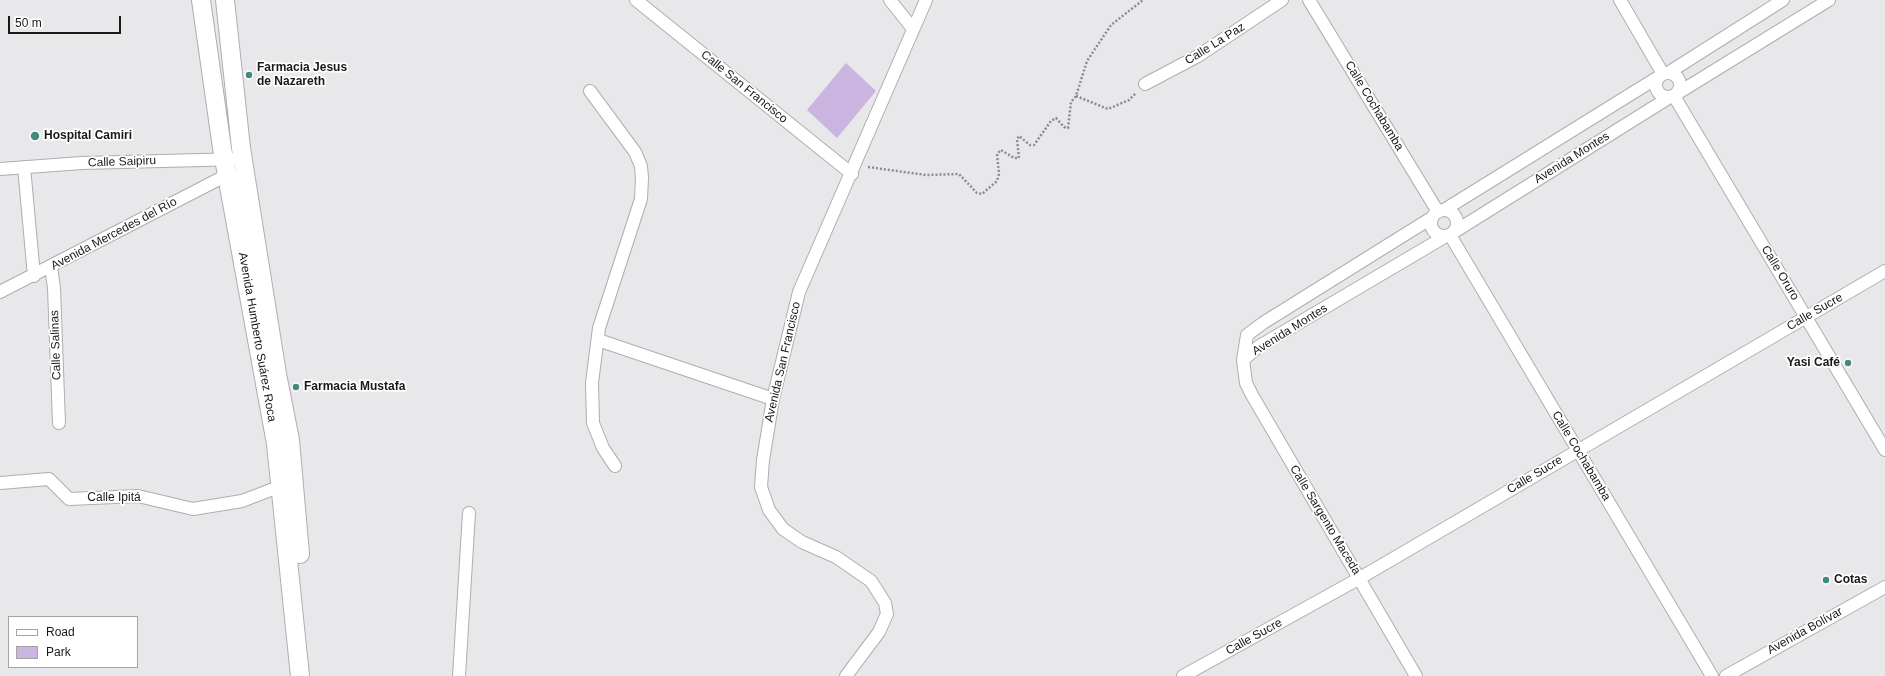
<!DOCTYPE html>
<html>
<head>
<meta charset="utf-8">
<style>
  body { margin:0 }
  #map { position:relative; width:1885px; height:676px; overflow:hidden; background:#e8e7ea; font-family:Arial,sans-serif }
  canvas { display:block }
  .legend { position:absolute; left:8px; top:616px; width:130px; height:52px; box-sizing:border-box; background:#fff; border:1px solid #a3a3a3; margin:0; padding:5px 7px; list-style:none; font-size:12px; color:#181819 }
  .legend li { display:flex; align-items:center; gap:8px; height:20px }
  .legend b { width:20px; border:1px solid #a3a3a3 }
  .scale { position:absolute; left:8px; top:16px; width:113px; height:18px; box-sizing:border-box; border:2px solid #181819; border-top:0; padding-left:5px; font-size:12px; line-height:14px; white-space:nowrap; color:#181819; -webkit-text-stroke:3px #fff; paint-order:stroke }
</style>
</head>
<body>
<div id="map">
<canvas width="1885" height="676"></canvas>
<ul class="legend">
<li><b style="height:5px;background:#fff"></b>Road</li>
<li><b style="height:11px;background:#c9b5df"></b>Park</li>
</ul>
<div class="scale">50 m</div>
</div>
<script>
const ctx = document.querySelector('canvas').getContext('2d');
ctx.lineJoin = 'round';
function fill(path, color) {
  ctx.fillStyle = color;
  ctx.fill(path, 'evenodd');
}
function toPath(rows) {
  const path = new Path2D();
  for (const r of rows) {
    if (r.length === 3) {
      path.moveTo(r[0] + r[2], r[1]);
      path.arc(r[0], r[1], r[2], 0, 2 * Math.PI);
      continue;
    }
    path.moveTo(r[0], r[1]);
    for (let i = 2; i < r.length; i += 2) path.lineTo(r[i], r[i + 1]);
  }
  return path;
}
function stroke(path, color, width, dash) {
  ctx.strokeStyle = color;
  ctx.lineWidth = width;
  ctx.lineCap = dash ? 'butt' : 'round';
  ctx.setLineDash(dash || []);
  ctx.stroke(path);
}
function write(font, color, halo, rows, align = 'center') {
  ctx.font = font + ' Arial,sans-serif';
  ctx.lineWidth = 3.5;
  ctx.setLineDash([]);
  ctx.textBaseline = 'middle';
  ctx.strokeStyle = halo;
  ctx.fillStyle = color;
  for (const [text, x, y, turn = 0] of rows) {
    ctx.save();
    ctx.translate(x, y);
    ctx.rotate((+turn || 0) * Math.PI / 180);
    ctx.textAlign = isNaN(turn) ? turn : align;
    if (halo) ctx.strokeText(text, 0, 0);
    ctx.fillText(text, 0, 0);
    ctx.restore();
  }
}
const green = toPath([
  [846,63,876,91,837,138,807,110]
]);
const path = toPath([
  [1076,96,1108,109,1129,100,1136,93],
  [868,167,926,175,959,174,977,193,982,194,997,181,999,174,997,154,1001,150,1014,158,1019,158,1017,139,1019,136,1030,145,1034,145,1051,121,1056,118,1064,127,1068,128,1071,102,1076,96,1087,61,1111,25,1143,0]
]);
const minor = toPath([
  [636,0,852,174],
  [890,0,913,29],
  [1309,0,1438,212],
  [1620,0,1663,74],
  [1668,85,12],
  [1668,73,1783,0],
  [1145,84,1198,56,1282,0],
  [590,91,635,152,641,166,642,178,641,199,599,328,592,383,593,423,603,448,615,466],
  [1678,93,1829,0],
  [1674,96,1885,450],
  [24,167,34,276],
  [0,169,82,163,243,159],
  [1444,210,1660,76],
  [1444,223,13],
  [1454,232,1670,97],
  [1450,235,1712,676],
  [51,267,54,288,59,423],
  [0,292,227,175,232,175],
  [598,340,773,399],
  [1243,360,1258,347,1446,236],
  [0,483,49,479,69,499,138,496,193,509,242,501,281,486],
  [459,676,469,513],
  [846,676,879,632,887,614,885,603,871,581,836,557,802,542,783,529,769,510,761,487,763,460,773,399,799,292,926,0],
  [1183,676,1360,578,1885,271],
  [1416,676,1252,395,1246,383,1243,360,1247,335,1263,323,1433,217],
  [1726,676,1885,587]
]);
const secondary = toPath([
  [201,0,222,148,276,444,300,676],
  [225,0,241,148,277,374,290,440,300,554]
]);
const markers = [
  [249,75,4,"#438980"],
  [35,136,5,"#438980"],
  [1848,363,4,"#438980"],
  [296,387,4,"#438980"],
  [1826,580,4,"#438980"]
];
const streetNames = [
  ["Calle La Paz",1215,44,-32],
  ["Calle San Francisco",744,87,39],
  ["Calle Cochabamba",1374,106,59],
  ["Avenida Montes",1572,158,-32],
  ["Calle Saipiru",122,162,-2],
  ["Avenida Mercedes del Río",114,234,-28],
  ["Calle Oruro",1780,273,59],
  ["Calle Sucre",1815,312,-30],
  ["Avenida Montes",1290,330,-32],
  ["Avenida Humberto Suárez Roca",257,337,80],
  ["Calle Salinas",56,345,-92],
  ["Avenida San Francisco",783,362,-77],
  ["Calle Cochabamba",1581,456,59],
  ["Calle Sucre",1535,475,-31],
  ["Calle Ipitá",114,498],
  ["Calle Sargento Maceda",1325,520,59],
  ["Avenida Bolívar",1805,631,-29],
  ["Calle Sucre",1254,637,-29]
];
const poiNames = [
  ["Farmacia Jesus",257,68],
  ["de Nazareth",257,82],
  ["Hospital Camiri",44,136],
  ["Yasi Café",1840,363,"right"],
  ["Farmacia Mustafa",304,387],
  ["Cotas",1834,580]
];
fill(green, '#c9b5df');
stroke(minor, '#afadb0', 14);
stroke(secondary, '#afadb0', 20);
stroke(path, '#8c8c8e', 2.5, [2, 2]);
stroke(minor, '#fff', 12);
stroke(secondary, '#fff', 18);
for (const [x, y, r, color] of markers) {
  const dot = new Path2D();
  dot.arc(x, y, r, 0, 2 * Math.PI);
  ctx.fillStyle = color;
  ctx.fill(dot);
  stroke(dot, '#fff', 1.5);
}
write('12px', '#181819', '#fff', streetNames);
write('bold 12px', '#181819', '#fff', poiNames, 'left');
</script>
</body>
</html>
